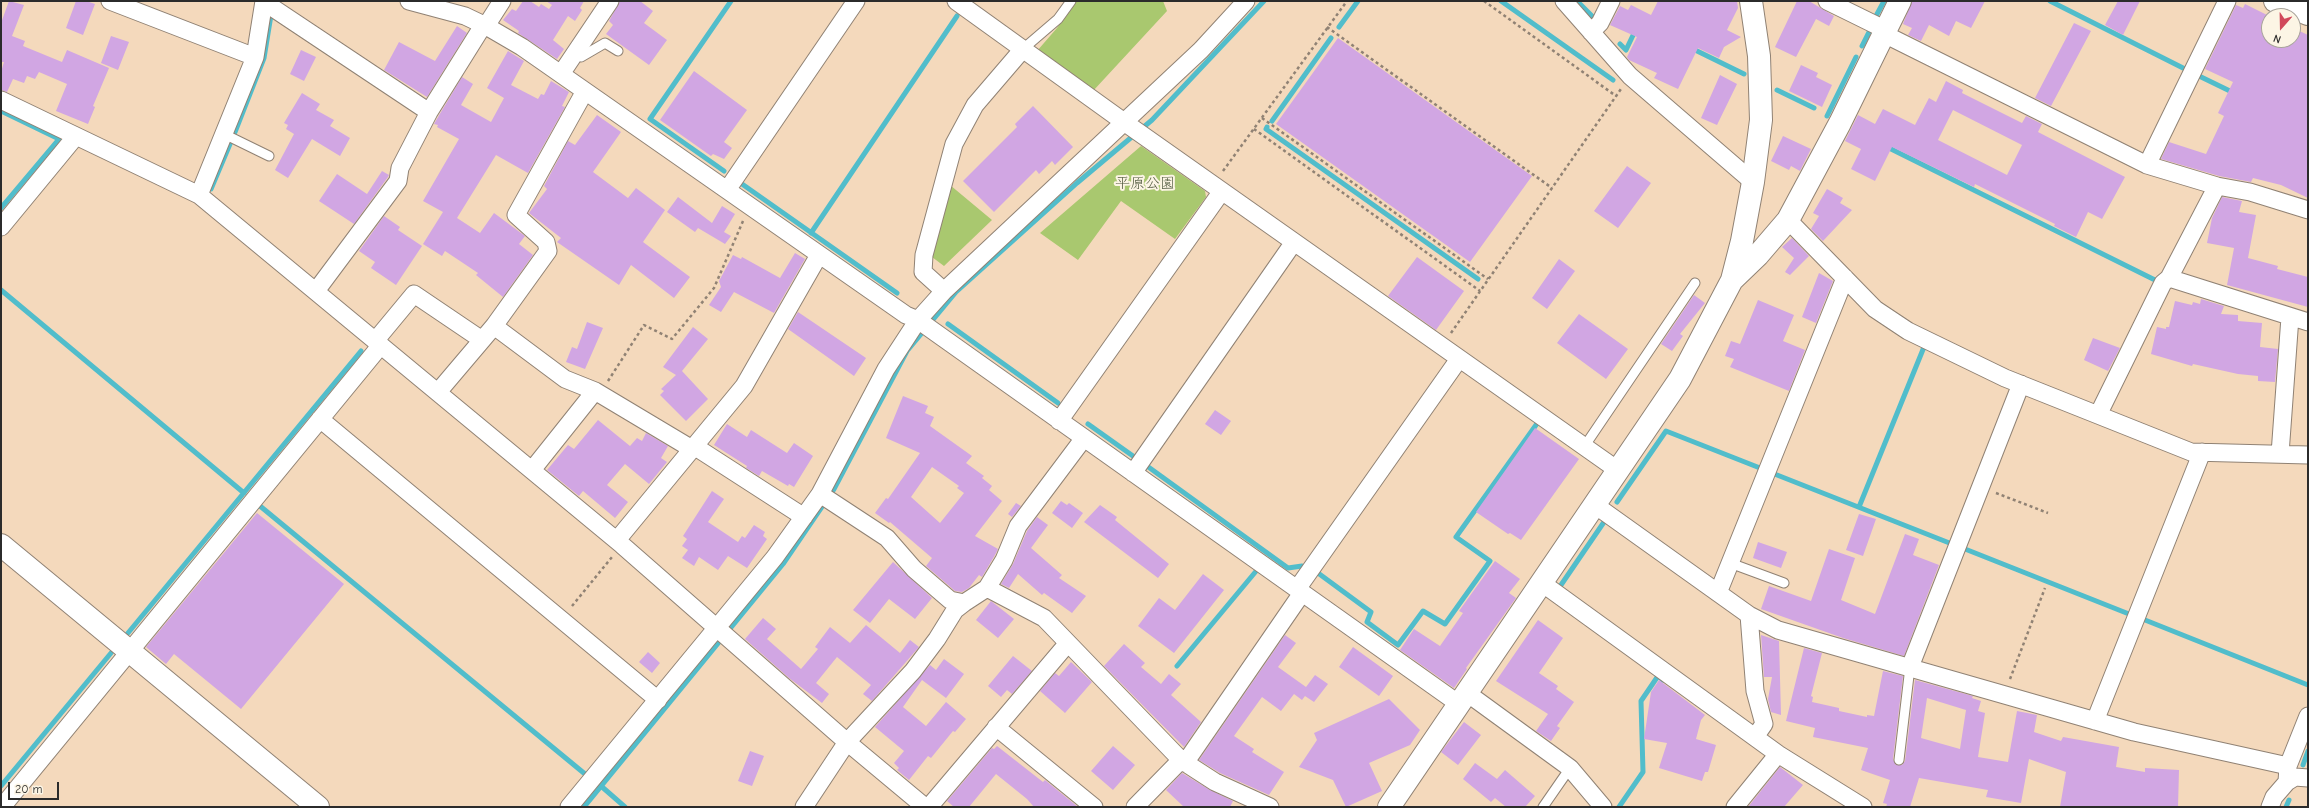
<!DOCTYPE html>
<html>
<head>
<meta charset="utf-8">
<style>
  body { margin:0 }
  #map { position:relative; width:2309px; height:808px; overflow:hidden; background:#f4d9bc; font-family:"Comic Neue",sans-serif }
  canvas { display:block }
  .frame { position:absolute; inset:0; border:2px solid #2b2b2b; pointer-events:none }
  .north { position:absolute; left:2261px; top:8px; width:40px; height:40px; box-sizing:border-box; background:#fcf5e5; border:1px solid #a8a49b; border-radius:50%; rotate:200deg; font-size:11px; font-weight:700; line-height:16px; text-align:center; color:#2b2b2b }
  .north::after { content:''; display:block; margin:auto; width:14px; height:18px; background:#d1495b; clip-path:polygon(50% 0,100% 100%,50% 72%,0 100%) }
  .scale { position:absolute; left:8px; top:782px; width:51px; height:18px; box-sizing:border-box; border:2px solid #2b2b2b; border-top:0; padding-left:5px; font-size:12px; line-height:14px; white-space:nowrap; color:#2b2b2b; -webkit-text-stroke:3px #fcf5e5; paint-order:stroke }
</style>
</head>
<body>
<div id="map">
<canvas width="2309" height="808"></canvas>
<div class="frame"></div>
<div class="north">N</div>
<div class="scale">20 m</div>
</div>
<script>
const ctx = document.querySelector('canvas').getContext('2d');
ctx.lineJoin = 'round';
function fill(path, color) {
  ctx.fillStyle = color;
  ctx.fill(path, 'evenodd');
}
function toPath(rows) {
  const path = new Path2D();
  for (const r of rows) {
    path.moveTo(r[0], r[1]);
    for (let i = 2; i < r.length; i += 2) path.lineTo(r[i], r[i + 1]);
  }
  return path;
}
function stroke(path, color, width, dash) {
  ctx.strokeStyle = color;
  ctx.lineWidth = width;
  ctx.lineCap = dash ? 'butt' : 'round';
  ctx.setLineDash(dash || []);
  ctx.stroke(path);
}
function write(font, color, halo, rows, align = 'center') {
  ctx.font = font + ' "Comic Neue","Klee One",sans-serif';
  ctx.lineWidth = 4;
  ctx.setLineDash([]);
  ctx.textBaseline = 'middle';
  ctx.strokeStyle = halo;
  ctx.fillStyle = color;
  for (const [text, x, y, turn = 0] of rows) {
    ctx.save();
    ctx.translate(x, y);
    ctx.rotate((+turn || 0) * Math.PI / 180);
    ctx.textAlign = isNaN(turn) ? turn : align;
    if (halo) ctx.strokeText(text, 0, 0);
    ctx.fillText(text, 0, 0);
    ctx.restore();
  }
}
const green = toPath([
  [1075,1,1163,1,1167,11,1093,91,1037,51,1057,28],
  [1141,146,1205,191,1206,197,1175,239,1121,201,1078,260,1040,233],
  [950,185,992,220,944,266,932,257]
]);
const stream = toPath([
  [1501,1,1613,80],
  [1577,1,1592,16],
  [2050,1,2187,70],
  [1876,16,1884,1],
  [1339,27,1358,1],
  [1620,44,1626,50,1636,29],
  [1862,46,1870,30],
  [1691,48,1744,74],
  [2197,75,2234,93],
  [1777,90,1814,108],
  [1,111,59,139,1,208],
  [1827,116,1856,57],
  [1272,121,1331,38],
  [1267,127,1266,129,1478,279],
  [235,132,264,58,271,15],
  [1885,146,2155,280],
  [724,171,650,119,731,1],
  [742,184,897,293],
  [211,189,230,144],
  [811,233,957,16],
  [1,290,244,493],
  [948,324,1058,403],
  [1088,424,1133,456],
  [1147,466,1288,568,1302,566],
  [1772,473,1952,544],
  [1617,502,1666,431,1760,468],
  [260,506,585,774],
  [1859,507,1924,347],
  [1965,549,2129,614],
  [1318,573,1371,612,1367,622,1398,645,1423,611,1445,624,1490,561,1456,537,1536,425],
  [1561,585,1604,522],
  [2145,620,2308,685],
  [128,633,361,351],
  [1177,666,1257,570],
  [2303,765,2308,751],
  [1,786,111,653],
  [601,786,625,807],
  [584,807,783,564,834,489,907,351,956,292,1077,183,1152,120,1264,1],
  [1619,807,1643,772,1641,701,1658,676,1663,680],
  [2286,807,2289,800]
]);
const building = toPath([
  [9,1,24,5,12,36,25,41,23,46,62,62,67,50,109,68,93,106,95,107,88,124,56,111,67,84,39,72,35,79,27,76,24,83,13,79,7,92,1,90,1,72,4,62,1,62,1,23],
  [76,1,86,1,95,4,83,35,66,28],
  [523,1,530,1,539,7,541,4,549,9,552,5,546,1,584,1,580,8,582,10,575,21,568,16,553,40,564,49,557,59,518,33,519,31,503,20,512,9,516,11],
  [620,1,640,1,653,11,644,23,667,40,649,65,606,34,613,25,609,21],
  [1658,1,1737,1,1738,8,1727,30,1741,37,1724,47,1719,58,1698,48,1678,89,1654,78,1657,73,1629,60,1627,57,1637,37,1610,25,1620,6,1628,10,1631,5,1651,15],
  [1797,1,1809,1,1834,16,1829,26,1816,19,1796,57,1775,47],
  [1912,1,1985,1,1971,28,1956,21,1949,36,1929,25,1921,41,1908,35,1912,28,1903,24],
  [2118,1,2140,1,2123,35,2105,25],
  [2245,4,2269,16,2269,40,2293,40,2293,28,2308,35,2308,198,2281,185,2253,178,2251,182,2219,176,2161,159,2169,142,2206,154,2224,116,2218,113,2233,82,2205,69,2236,5,2243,8],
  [2074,23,2091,31,2051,106,2035,98],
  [457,26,467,33,427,97,384,70,399,42,435,61],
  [111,36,129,42,118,70,101,63],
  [1338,38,1532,176,1470,262,1276,124],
  [301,50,316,57,304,81,290,74],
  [508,51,524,61,511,85,538,99,541,94,544,95,551,81,569,92,562,106,565,107,528,173,496,155,457,218,480,233,494,213,525,236,519,244,533,255,503,297,476,275,478,273,445,251,442,256,423,244,443,212,423,201,459,139,437,127,438,125,434,124,441,112,462,77,473,84,461,105,491,122,504,98,487,88],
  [1801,65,1818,73,1816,77,1832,85,1822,107,1789,91],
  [694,71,747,110,724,142,732,148,724,159,713,154,711,156,660,120],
  [1720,75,1737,84,1717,125,1701,118],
  [1946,81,1963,90,1962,93,2022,123,2026,116,2042,124,2038,132,2125,177,2102,219,2088,212,2076,237,2054,226,2055,224,1975,184,1974,187,1892,147,1875,181,1851,169,1861,149,1845,141,1858,115,1875,124,1883,109,1915,125,1929,98,1936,102],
  [1953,110,2022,145,2007,175,1938,140],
  [302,93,320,104,316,110,334,120,330,126,350,138,340,156,312,139,288,178,275,170,294,134,286,129,288,125,284,123],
  [1033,106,1073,147,1055,165,1052,161,1039,174,1036,170,994,212,963,181,1017,127,1015,124],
  [597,115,621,132,593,172,628,198,636,188,665,210,643,242,690,277,674,298,631,265,619,285,557,242,561,238,529,213,547,189,544,186,568,141,575,145],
  [1783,136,1811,149,1800,171,1791,166,1789,170,1771,161],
  [1627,166,1651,183,1618,228,1594,211],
  [382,171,389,175,388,177,354,224,319,201,337,174,367,194],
  [1827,189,1843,198,1840,203,1852,210,1823,241,1811,229,1819,216,1813,213],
  [678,197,712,223,722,206,735,214,724,232,731,236,725,244,698,228,695,232,667,212],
  [2222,197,2242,201,2239,212,2256,215,2248,258,2278,266,2277,269,2308,277,2308,307,2227,285,2234,248,2207,243,2212,218],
  [384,216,400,227,398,230,422,246,396,285,371,268,375,262,359,251],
  [1792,238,1809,256,1790,275,1785,272,1794,258,1782,247],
  [795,253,805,259,774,313,734,292,721,312,709,305,721,287,719,281,733,255,741,259,742,257,780,278],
  [1417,257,1464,291,1436,330,1388,296],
  [1559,259,1575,271,1547,309,1532,298],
  [1819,273,1833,281,1816,323,1802,317],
  [1694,295,1705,303,1680,334,1683,336,1672,351,1661,344],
  [2201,299,2224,306,2221,314,2238,315,2238,321,2262,323,2260,347,2278,349,2275,382,2258,381,2258,376,2238,374,2193,364,2192,366,2151,354,2157,327,2166,329,2166,327,2169,327,2175,301,2192,305,2193,302,2200,304],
  [1758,300,1794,315,1783,341,1805,350,1789,391,1730,367,1734,359,1725,356,1731,341,1740,344],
  [798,312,866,358,854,376,788,329],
  [1579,314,1628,349,1606,379,1557,343],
  [587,322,603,328,585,369,566,362,572,347,577,349],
  [693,327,708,339,682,371,708,399,686,421,660,395,664,391,661,389,676,375,663,367],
  [2093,338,2120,348,2108,371,2084,360],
  [903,396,928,406,925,413,934,417,930,426,972,456,966,463,984,476,982,478,992,486,989,490,1002,501,975,536,998,549,995,555,982,577,979,575,969,588,962,592,955,591,926,566,932,558,890,522,889,523,875,513,886,498,888,499,920,453,886,438],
  [932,467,959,486,957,488,964,493,940,523,911,497],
  [1215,410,1231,421,1221,435,1205,424],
  [598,420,630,446,637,438,642,441,646,433,668,446,661,458,667,462,649,484,625,464,607,485,628,502,615,518,583,491,579,496,547,470,568,445,574,449],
  [727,424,747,437,751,430,787,453,794,443,813,456,794,487,789,484,788,486,762,471,759,476,746,468,747,466,714,445],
  [1535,428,1579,459,1521,540,1510,533,1508,534,1476,512],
  [712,491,724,499,708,522,738,542,742,536,745,538,754,525,765,532,763,536,767,539,747,568,728,556,718,570,699,557,694,566,682,558,688,550,682,546,687,539,683,536],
  [1061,501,1067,505,1069,503,1083,513,1072,528,1052,513],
  [1016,503,1021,506,1012,517,1008,514],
  [1100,505,1117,517,1115,520,1169,564,1158,578,1084,522],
  [257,513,344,584,241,709,174,654,166,664,146,647],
  [1859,514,1876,519,1863,556,1846,550],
  [1037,517,1048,525,1031,548,1062,575,1059,578,1086,596,1072,613,1044,593,1042,595,1018,574,1009,588,1001,584,1013,564,1027,531],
  [1905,534,1919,539,1913,555,1939,565,1904,656,1843,638,1761,609,1769,586,1811,601,1829,549,1855,558,1841,600,1875,614],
  [1758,542,1787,552,1781,568,1753,558],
  [1495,561,1520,579,1509,593,1516,598,1466,668,1467,669,1454,688,1400,650,1414,629,1440,646,1463,613,1459,611],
  [893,562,932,598,915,619,889,599,870,623,853,610],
  [1203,574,1224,590,1174,653,1138,626,1159,598,1175,610],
  [991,601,1014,619,998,638,976,620],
  [763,618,776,629,767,639,801,669,818,649,815,647,830,627,850,643,866,625,900,653,910,640,919,647,872,701,863,694,871,685,837,657,816,683,829,694,822,703,789,678,745,639],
  [1538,620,1563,638,1539,673,1558,686,1556,689,1574,702,1557,726,1560,728,1551,741,1536,731,1548,714,1496,681],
  [1285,635,1296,643,1278,667,1306,687,1315,675,1328,684,1314,702,1305,696,1302,700,1294,694,1281,711,1262,697,1234,736,1254,749,1252,752,1284,772,1269,795,1220,773,1199,760],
  [1761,635,1779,641,1781,715,1771,712,1768,699,1772,677,1764,677],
  [1124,644,1145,663,1141,667,1161,684,1169,674,1181,684,1171,695,1201,722,1184,747,1104,666],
  [1353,647,1393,676,1379,696,1339,667],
  [1804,648,1822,653,1811,696,1813,697,1812,702,1839,708,1839,711,1867,717,1867,715,1874,716,1883,671,1903,676,1893,759,1896,765,1902,765,1905,761,1915,680,1973,696,1972,698,1981,701,1978,711,1985,713,1978,757,2008,762,2017,711,2037,715,2034,732,2061,741,2063,737,2119,747,2116,767,2145,772,2145,768,2179,770,2178,807,2060,807,2066,772,2029,759,2021,803,1986,797,1988,790,1919,778,1910,807,1886,807,1887,804,1883,803,1890,780,1861,770,1868,748,1813,737,1815,728,1786,721],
  [1927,698,1966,710,1960,749,1921,738],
  [648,652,660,663,652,673,639,662],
  [1013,656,1032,671,1012,694,1007,690,1001,697,988,686],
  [944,659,964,674,946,698,922,680,903,707,926,726,946,702,966,719,955,732,953,731,931,758,928,756,909,780,897,770,899,768,894,763,904,751,875,727,930,665,936,670],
  [1071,662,1092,682,1065,713,1040,691,1055,673,1059,676],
  [1659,680,1705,715,1701,720,1696,739,1716,745,1708,772,1705,772,1702,781,1659,768,1667,743,1644,739,1651,692],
  [1389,699,1420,730,1410,745,1369,763,1382,791,1346,807,1333,780,1299,767,1317,740,1314,733],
  [1464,722,1481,735,1458,765,1441,752],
  [997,746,1043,782,1045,780,1078,807,1034,807,1027,799,996,774,969,807,954,807,947,801,992,748,994,749],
  [1113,746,1135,765,1113,790,1091,771],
  [750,751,764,756,752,786,738,781],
  [1475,763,1497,779,1505,770,1535,796,1525,807,1506,807,1495,798,1491,802,1463,779],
  [1780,767,1803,785,1784,807,1748,807],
  [1182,773,1210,790,1233,801,1230,807,1184,807,1166,790]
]);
const path = toPath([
  [1484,1,1616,96],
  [1327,27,1552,188],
  [1262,118,1488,279],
  [1254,129,1480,291],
  [1223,171,1347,1],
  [1451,333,1621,89],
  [608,381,644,325,672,339,714,288,743,221],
  [1996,493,2048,513],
  [572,606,612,557],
  [2010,679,2045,588]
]);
const lane = toPath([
  [1023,49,1058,19,1071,1],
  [575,53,581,57,605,43,618,51],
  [224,134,269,156],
  [1584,447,1695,283],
  [1730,563,1784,583],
  [1899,760,1910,667],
  [1543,807,1570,768]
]);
const street = toPath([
  [110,1,255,57],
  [409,1,465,16,486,26,522,47,906,315,918,320,939,335,1459,704],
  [956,1,1124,122,1619,471],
  [1564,1,1630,76,1753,182],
  [1827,1,1886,30],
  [264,2,429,112,400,168,398,181,316,291],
  [486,26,502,1],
  [1591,32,1600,23,1611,1],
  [1884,34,2147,165,2217,186,2250,192,2308,210],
  [561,74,610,1],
  [1,100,199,195,622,545,847,742,925,807],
  [429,112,484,24],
  [2147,165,2227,1],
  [2217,186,2169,278,2308,322],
  [727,190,856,1],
  [199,195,255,57,264,1],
  [1788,220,1875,309,1908,331,2005,378,2191,452,2308,455],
  [1,227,76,136],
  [944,291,923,272,924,255,954,144,975,105,1023,49],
  [494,326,565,379,595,391,692,449],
  [375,341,414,294,482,340],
  [438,392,494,326,548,251,546,242,516,215,585,91],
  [2098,415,2163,283,2169,278],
  [320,419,658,700],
  [1059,421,1222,191],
  [694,446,804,517],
  [2280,454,2290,317],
  [532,470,595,391],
  [1133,473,1294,242],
  [820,494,886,369,918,320,944,291,1201,50,1246,1],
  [1595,505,1749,615,1778,630,2134,732,2288,766],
  [617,540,744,386,819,255],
  [1542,583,1778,754,1863,807],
  [987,588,1044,618,1181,760,1215,782,1270,807],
  [1297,589,1459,359],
  [1718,593,1845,278],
  [1749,615,1755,691,1764,724,1755,737],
  [1910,667,2021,384],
  [1467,693,1570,768,1603,807],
  [2095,721,2202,452],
  [996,727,1094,807],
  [1185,763,1302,593],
  [2287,782,2288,766,2308,716],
  [2,807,381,345],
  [569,807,775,557,820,494,887,538,914,569,950,600,964,603,987,588,1004,560,1018,526,1084,438],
  [804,807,847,742,913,671,937,639,955,610,964,603],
  [929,807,1068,643],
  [1135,807,1181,760],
  [1735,807,1778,754],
  [2270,807,2274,797,2287,782,2295,777,2308,778]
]);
const secondary = toPath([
  [1732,280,1758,255,1788,220,1840,123,1900,1],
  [1,545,318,807],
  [1389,807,1680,379,1732,280,1742,241,1753,182,1761,120,1759,56,1751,1]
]);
const primary = toPath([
  [2275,1,2308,14]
]);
const parkNames = [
  ["平原公園",1145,184]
];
fill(green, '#a9c86f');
stroke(stream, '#51bdcb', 5);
fill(building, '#d1a6e3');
stroke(lane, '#908274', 11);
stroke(street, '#908274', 19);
stroke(secondary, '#908274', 24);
stroke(primary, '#908274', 24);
stroke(path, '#908274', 2.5, [3, 3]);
stroke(lane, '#fff', 9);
stroke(street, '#fff', 17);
stroke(secondary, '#fff', 22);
stroke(primary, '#fff', 22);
write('15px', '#515a3f', '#fcf5e5', parkNames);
</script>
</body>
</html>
